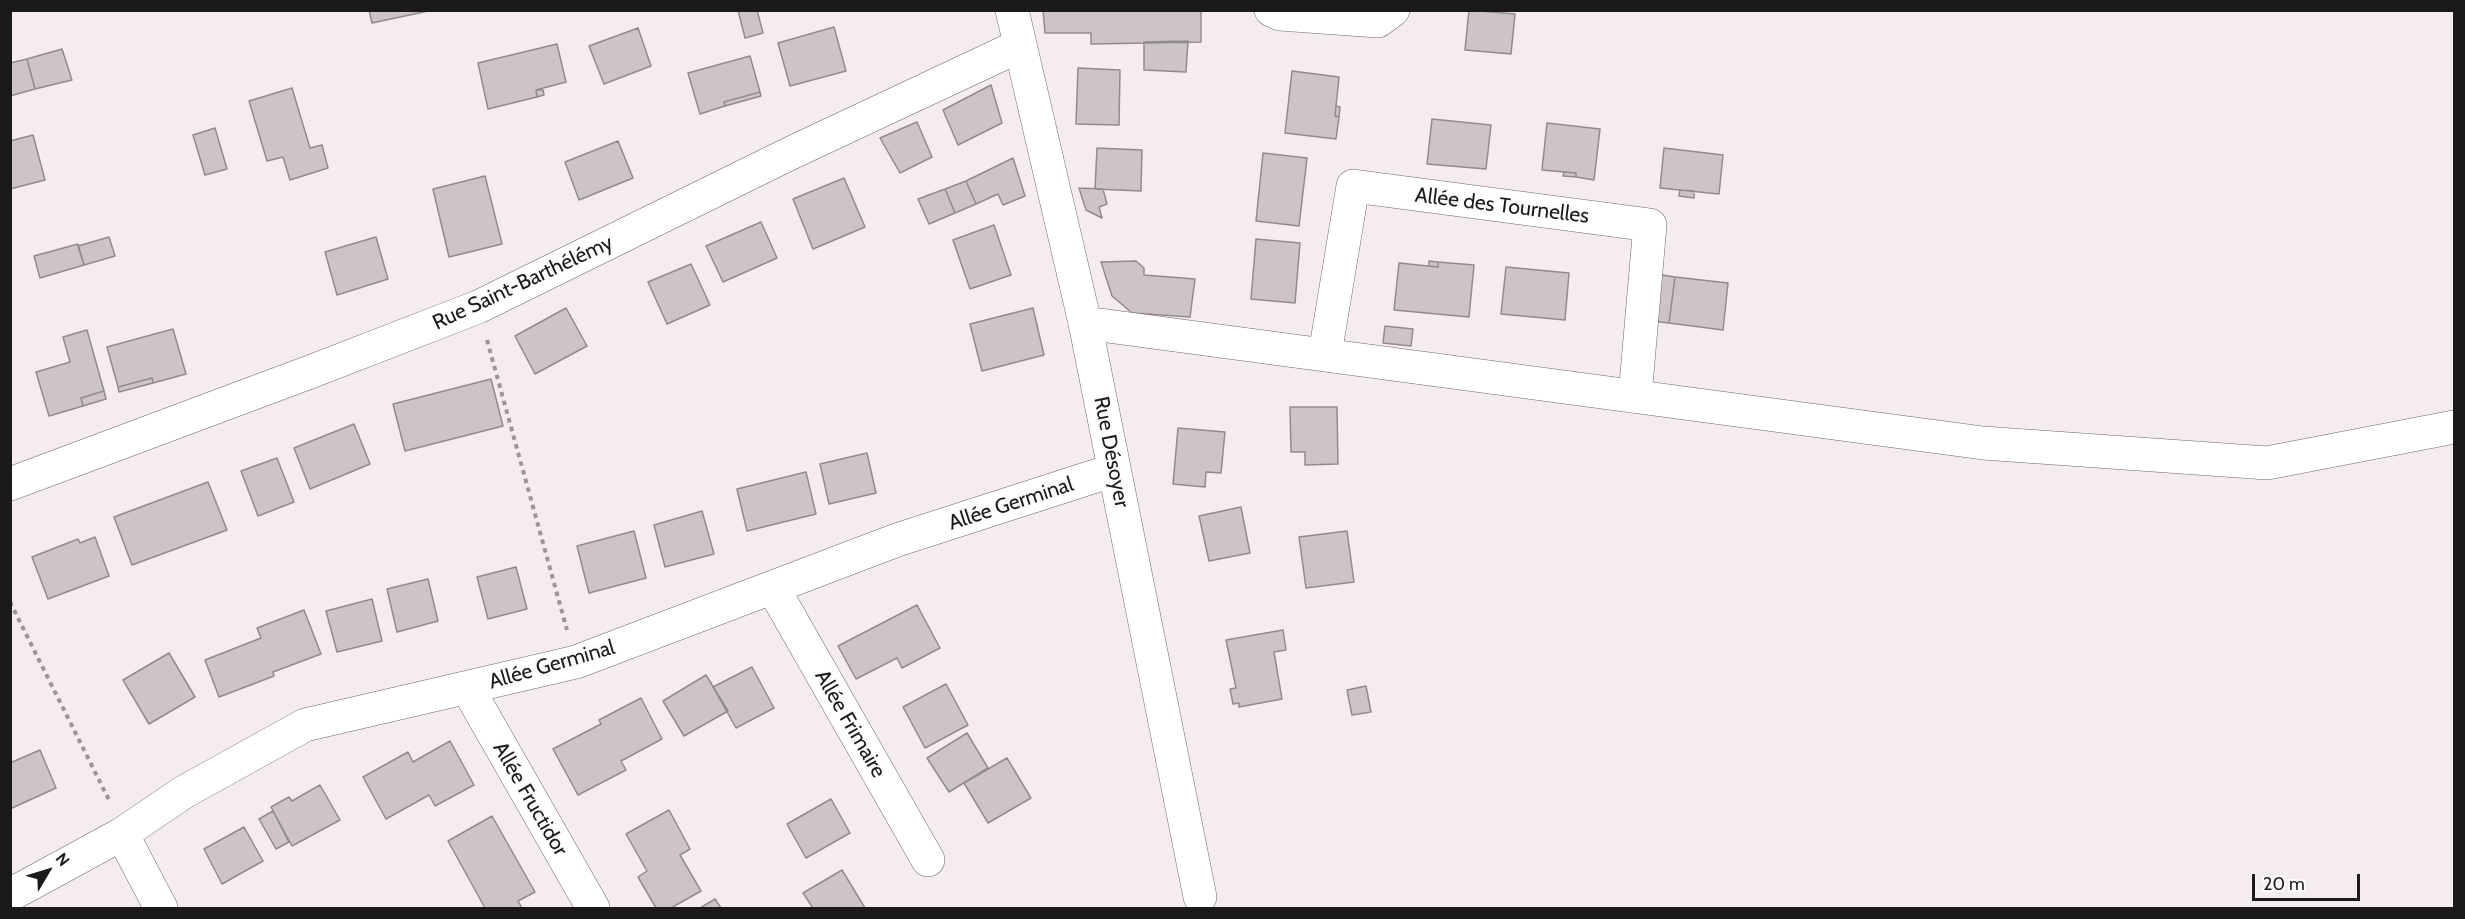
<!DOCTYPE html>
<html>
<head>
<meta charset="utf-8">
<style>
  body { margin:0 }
  #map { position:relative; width:2465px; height:919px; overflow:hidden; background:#f5ecee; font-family:Cabin,sans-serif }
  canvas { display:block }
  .frame { position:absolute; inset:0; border:12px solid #1c191a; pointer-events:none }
  .north { position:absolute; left:18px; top:841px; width:60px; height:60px; -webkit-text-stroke:4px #fefbfc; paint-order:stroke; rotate:52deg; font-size:16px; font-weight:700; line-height:24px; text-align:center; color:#1c191a }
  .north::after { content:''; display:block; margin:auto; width:21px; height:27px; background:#1c191a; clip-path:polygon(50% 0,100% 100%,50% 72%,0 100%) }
  .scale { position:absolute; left:2252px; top:874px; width:108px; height:27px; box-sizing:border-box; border:3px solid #1c191a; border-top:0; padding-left:8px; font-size:18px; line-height:21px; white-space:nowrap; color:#1c191a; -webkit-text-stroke:4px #fefbfc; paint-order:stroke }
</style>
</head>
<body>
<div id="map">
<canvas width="2465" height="919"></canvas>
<div class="frame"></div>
<div class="north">N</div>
<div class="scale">20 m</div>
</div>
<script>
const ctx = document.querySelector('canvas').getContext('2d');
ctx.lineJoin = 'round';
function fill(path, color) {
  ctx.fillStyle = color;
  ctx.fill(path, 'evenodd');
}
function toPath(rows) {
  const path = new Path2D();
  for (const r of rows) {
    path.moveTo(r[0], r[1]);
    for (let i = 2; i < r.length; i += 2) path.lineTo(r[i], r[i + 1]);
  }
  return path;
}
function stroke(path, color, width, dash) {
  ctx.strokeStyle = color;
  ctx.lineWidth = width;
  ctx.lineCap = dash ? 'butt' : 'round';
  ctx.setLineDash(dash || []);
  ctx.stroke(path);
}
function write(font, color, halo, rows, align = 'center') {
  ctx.font = font + ' Cabin,sans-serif';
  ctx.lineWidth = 5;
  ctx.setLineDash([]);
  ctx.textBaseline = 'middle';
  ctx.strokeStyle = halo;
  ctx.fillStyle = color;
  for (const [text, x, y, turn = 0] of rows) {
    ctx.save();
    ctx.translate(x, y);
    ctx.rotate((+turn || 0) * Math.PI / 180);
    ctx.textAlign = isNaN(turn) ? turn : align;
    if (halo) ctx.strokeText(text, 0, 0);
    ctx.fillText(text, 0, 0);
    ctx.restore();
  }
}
const building = toPath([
  [369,10,433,10,372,23,369,10],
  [738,10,757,10,763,33,745,38,738,10],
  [1043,10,1201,10,1201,42,1091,44,1091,33,1045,33,1043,10],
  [1469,10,1515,14,1511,54,1465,50,1469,10],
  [834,27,846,71,790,86,778,43,834,27],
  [638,28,651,66,604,84,589,46,638,28],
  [1188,41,1186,72,1144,70,1144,42,1188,41],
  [557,44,566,82,536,90,537,97,488,109,478,63,557,44],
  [62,49,72,80,35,89,27,59,62,49],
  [750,56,760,92,724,102,725,106,700,114,688,73,750,56],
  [27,59,35,89,10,96,10,63,27,59],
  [1078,68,1120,70,1119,125,1076,124,1078,68],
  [1292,71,1339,77,1335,116,1339,117,1336,139,1285,133,1292,71],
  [991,85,1002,123,958,145,943,110,991,85],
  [292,88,310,148,322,145,328,168,290,180,283,157,267,161,249,101,292,88],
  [536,90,543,90,544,95,537,97,536,90],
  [760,92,761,96,725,106,724,102,760,92],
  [1336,106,1340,107,1339,117,1335,116,1336,106],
  [1432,119,1491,125,1486,169,1427,164,1432,119],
  [917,122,932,157,900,173,880,138,917,122],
  [1547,123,1600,129,1594,180,1576,177,1576,173,1542,170,1547,123],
  [215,128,227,169,205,175,193,135,215,128],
  [33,135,45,180,10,189,10,141,33,135],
  [618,141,633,178,579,200,565,162,618,141],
  [1097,148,1142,150,1141,191,1095,189,1097,148],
  [1664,148,1723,155,1719,194,1660,188,1664,148],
  [1263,153,1307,158,1299,226,1256,221,1263,153],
  [1013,158,1025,196,1003,205,998,194,976,204,966,181,1013,158],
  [1564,172,1576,173,1576,177,1563,176,1564,172],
  [485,176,502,244,449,257,433,189,485,176],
  [844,178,865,227,813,249,793,199,844,178],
  [966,181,976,204,955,213,945,189,966,181],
  [1079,188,1103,189,1107,204,1099,207,1102,218,1086,210,1079,188],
  [945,189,955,213,929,224,918,199,945,189],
  [1680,190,1694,191,1694,198,1679,196,1680,190],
  [761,222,777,258,723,282,706,246,761,222],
  [994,225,1011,275,970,289,953,240,994,225],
  [109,237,115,256,84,265,78,246,109,237],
  [376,237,388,279,337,295,325,252,376,237],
  [1256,239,1300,243,1295,303,1251,299,1256,239],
  [78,244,84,265,40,278,34,256,78,244],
  [1136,261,1144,268,1144,275,1195,279,1190,317,1132,313,1112,296,1101,262,1136,261],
  [1429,261,1438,262,1438,267,1429,266,1429,261],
  [1438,262,1474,265,1469,317,1394,310,1399,263,1438,267,1438,262],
  [691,264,710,305,667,324,648,282,691,264],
  [1506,267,1569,273,1565,320,1501,314,1506,267],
  [1656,274,1675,277,1669,323,1650,321,1656,274],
  [1675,277,1728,283,1723,330,1669,323,1675,277],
  [566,308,587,346,535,374,515,336,566,308],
  [1033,308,1044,355,982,371,970,324,1033,308],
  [1385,326,1413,329,1411,346,1383,343,1385,326],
  [173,329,186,374,153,383,152,378,118,387,107,347,173,329],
  [87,330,104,391,81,398,83,406,49,416,36,372,70,362,63,337,87,330],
  [152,378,153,383,119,392,118,387,152,378],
  [491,379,503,426,405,451,393,404,491,379],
  [104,391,106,399,83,406,81,398,104,391],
  [1290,407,1337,407,1338,464,1305,465,1305,452,1291,452,1290,407],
  [354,424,370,464,310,489,294,448,354,424],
  [1178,428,1225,432,1221,473,1206,472,1205,487,1173,484,1178,428],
  [867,453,876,493,829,504,820,464,867,453],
  [277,458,294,502,258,516,241,471,277,458],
  [806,472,816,514,747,531,737,489,806,472],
  [208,482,227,530,132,565,114,517,208,482],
  [1241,507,1250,553,1209,561,1199,516,1241,507],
  [702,511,714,554,665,567,654,525,702,511],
  [634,531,646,578,589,593,577,546,634,531],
  [1347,531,1354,582,1306,588,1299,537,1347,531],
  [95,537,109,576,48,599,32,557,78,539,80,543,95,537],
  [516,567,527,609,488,619,477,577,516,567],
  [428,579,438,621,397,632,387,589,428,579],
  [372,599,382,641,337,652,326,611,372,599],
  [917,605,940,648,902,668,897,658,856,679,838,646,917,605],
  [304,610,321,654,273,672,274,676,219,697,205,660,261,638,257,628,304,610],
  [1283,630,1286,650,1274,652,1282,699,1239,707,1239,703,1233,704,1230,689,1236,688,1226,640,1283,630],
  [169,653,195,697,149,724,123,680,169,653],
  [752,667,774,708,736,728,713,687,752,667],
  [706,675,728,711,684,736,663,701,706,675],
  [946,684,968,725,925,748,903,707,946,684],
  [1366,686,1371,712,1352,715,1347,690,1366,686],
  [641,698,662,739,621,761,626,770,578,795,553,749,601,724,599,720,641,698],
  [967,733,988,768,949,792,927,758,967,733],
  [450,741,474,785,435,806,429,795,386,819,363,777,408,752,413,762,450,741],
  [40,750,56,788,10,809,10,763,40,750],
  [1007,758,1031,798,988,823,964,783,1007,758],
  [320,785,340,820,292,846,271,807,289,797,292,801,320,785],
  [831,799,850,833,806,858,787,824,831,799],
  [669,810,690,849,680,855,701,891,671,908,656,908,638,877,647,871,626,834,669,810],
  [273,811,289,842,276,849,259,819,273,811],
  [492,816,535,892,518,901,522,908,485,908,448,841,492,816],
  [244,827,263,861,222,884,204,849,244,827],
  [842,870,865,908,813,908,803,893,842,870],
  [715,899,721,908,700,908,715,899]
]);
const path = toPath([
  [487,340,567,630],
  [10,602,109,800]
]);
const street = toPath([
  [1271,10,1280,14,1378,21,1393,10],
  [1085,323,1200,897],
  [1325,354,1353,186,1650,225,1635,396],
  [10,484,310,372,478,307,791,153,1019,46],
  [773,588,928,860],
  [468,689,593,908],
  [122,834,161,908],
  [10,895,122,834,184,792,305,725,576,662,897,540,1114,470]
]);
const secondary = toPath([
  [1012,10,1085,323,1983,443,2267,463,2454,427]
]);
const streetNames = [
  ["Allée des Tournelles",1502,206,7],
  ["Rue Saint-Barthélémy",523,283,-25],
  ["Rue Désoyer",1111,452,79],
  ["Allée Germinal",1011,504,-18],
  ["Allée Germinal",552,665,-16],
  ["Allée Frimaire",850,724,60],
  ["Allée Fructidor",530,799,60]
];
fill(building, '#ccc4c6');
stroke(building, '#928b8d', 1.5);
stroke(street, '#6e6769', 34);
stroke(secondary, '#6e6769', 34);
stroke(path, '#9c9597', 4, [4.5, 4.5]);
stroke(street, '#fff', 33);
stroke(secondary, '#fff', 33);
write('21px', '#1c191a', '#fefbfc', streetNames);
</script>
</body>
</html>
